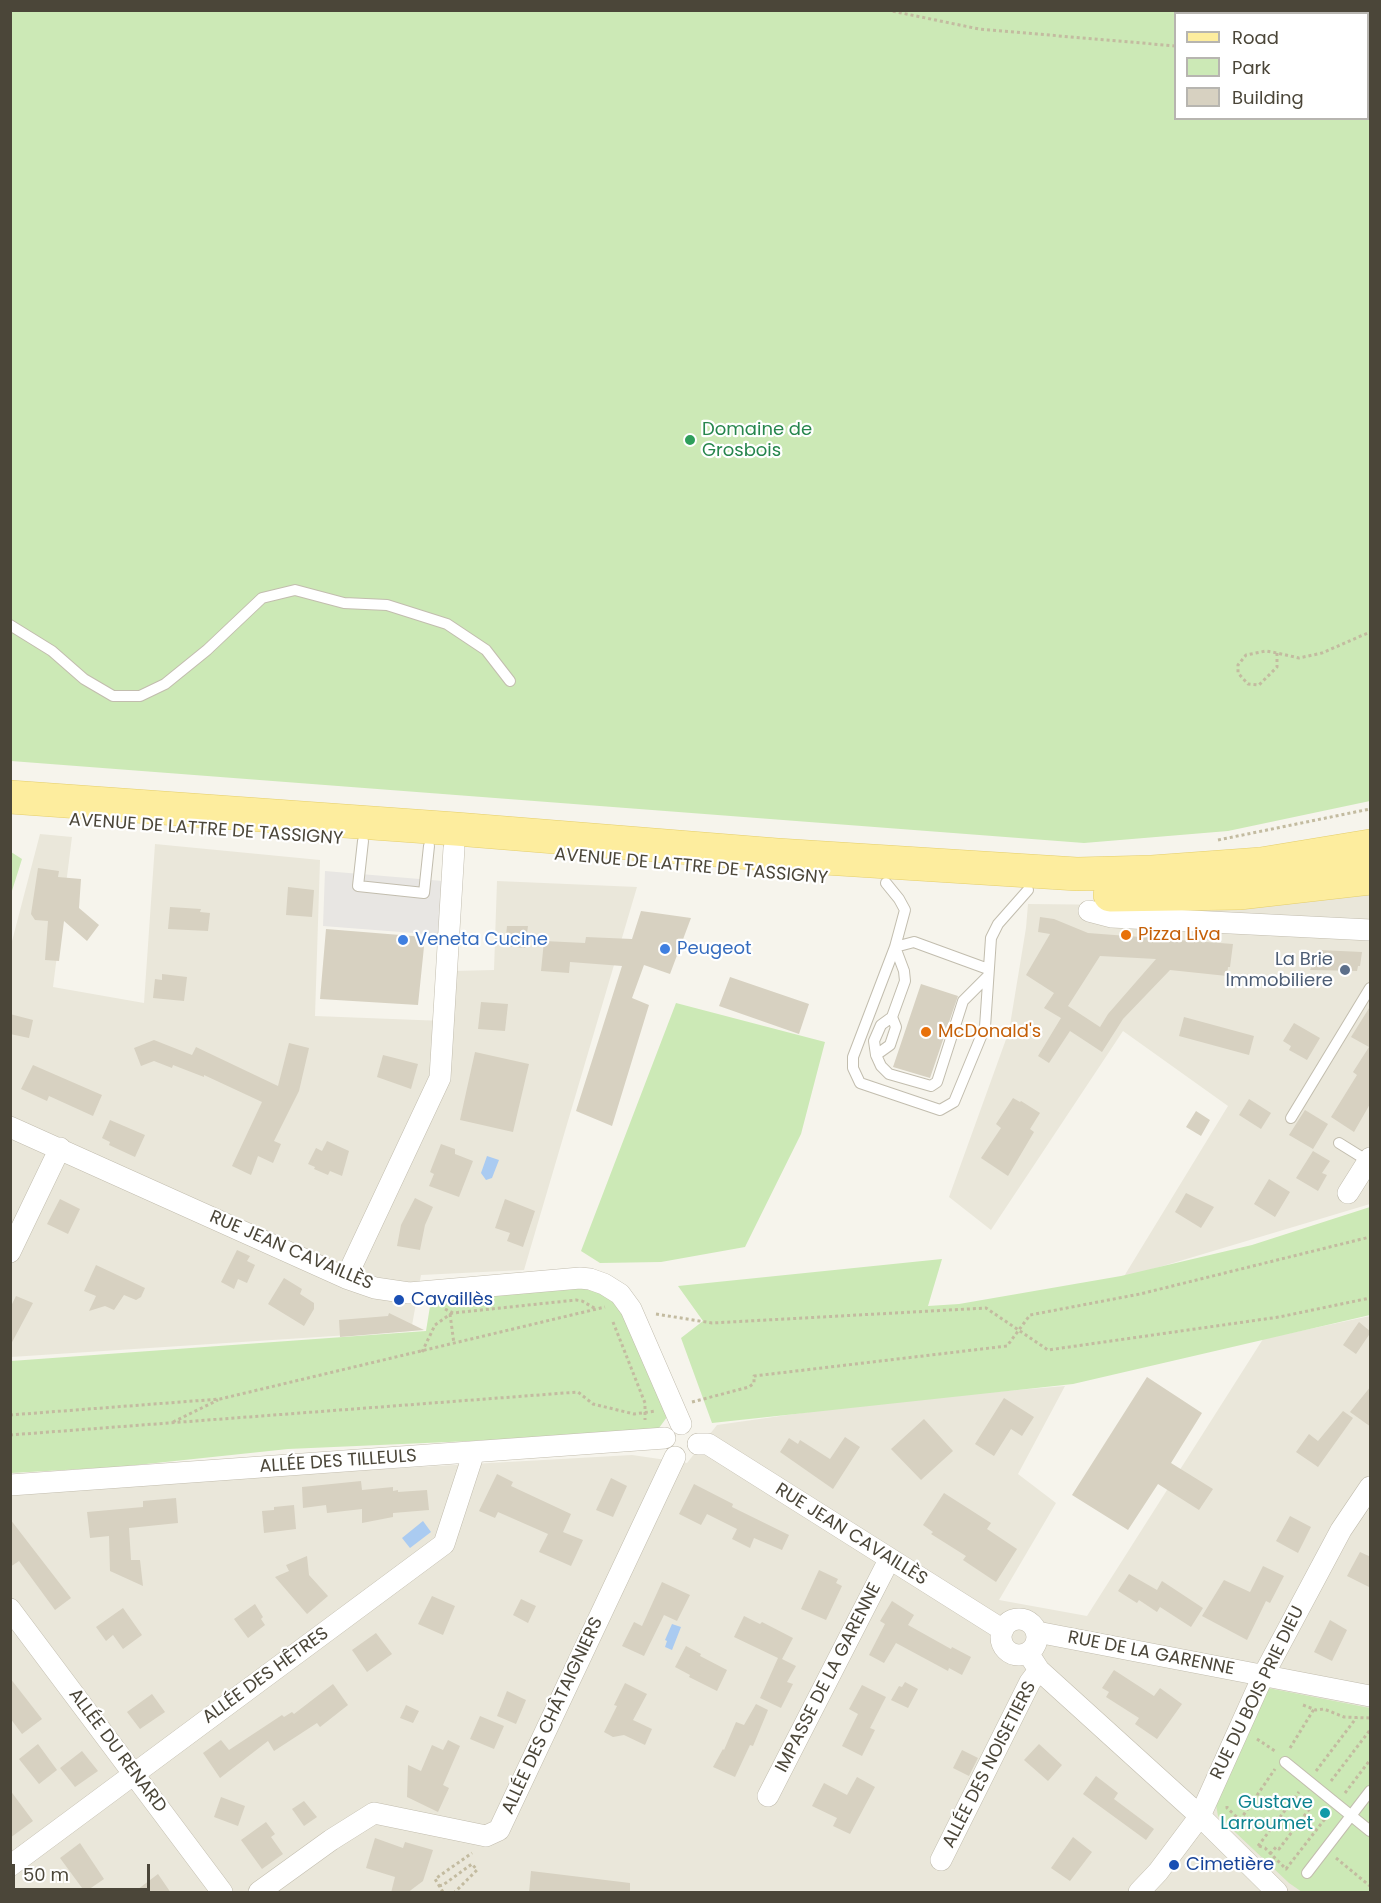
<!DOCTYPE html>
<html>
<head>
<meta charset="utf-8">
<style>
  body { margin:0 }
  #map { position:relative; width:1381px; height:1903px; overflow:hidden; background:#f6f4ec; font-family:Poppins,sans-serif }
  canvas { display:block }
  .frame { position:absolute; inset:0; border:12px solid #4b4639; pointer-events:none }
  .legend { position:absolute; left:1174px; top:12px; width:195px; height:108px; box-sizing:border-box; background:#fff; border:2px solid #b7b5b0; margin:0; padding:8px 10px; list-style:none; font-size:18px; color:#4b4639 }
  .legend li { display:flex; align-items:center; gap:12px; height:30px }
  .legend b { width:30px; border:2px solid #b7b5b0 }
  .scale { position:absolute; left:12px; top:1864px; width:138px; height:27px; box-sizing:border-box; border:3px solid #4b4639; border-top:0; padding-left:8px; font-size:18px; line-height:21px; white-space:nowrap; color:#4b4639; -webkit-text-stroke:4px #fff; paint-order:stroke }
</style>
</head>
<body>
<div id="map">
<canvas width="1381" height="1903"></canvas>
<div class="frame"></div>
<ul class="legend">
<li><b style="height:8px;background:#fded9e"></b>Road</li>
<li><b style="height:16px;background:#cce9b6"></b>Park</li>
<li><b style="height:16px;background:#d7d1c1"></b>Building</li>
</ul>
<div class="scale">50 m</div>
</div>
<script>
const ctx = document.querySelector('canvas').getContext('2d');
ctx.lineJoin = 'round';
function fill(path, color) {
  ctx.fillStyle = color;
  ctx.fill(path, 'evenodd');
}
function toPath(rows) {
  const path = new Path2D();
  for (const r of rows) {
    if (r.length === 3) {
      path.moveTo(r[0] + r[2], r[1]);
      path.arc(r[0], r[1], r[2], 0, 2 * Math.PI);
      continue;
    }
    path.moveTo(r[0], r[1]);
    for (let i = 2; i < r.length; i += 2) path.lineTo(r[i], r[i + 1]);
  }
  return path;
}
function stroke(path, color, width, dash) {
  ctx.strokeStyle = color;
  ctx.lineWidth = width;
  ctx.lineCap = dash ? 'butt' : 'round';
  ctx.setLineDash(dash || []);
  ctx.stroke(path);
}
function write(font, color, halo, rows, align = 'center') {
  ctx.font = font + ' Poppins,sans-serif';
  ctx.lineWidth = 4.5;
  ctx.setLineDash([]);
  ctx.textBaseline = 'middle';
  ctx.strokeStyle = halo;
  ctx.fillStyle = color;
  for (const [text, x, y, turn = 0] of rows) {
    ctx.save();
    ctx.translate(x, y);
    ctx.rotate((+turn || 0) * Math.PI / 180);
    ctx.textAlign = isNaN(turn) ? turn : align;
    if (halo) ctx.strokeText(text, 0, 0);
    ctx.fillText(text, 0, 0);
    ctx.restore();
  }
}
const residential = toPath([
  [40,834,72,837,53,987,144,1003,155,844,320,860,315,1016,444,1021,453,971,494,970,497,881,637,887,524,1270,421,1275,411,1331,11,1357,11,945],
  [1370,891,1370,1204,1123,1278,1228,1106,1123,1031,991,1230,949,1197,1009,1031,1026,928,1028,904,1233,906],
  [1370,1316,1370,1892,11,1892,11,1490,632,1455,687,1463,717,1425,886,1401,1065,1386,1018,1474,1056,1503,999,1600,1087,1616,1263,1339]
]);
const green = toPath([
  [10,11,1370,11,1370,801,1228,831,1084,843,11,761],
  [1176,14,1368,14,1368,118,1176,118],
  [11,852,22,859,11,894],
  [676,1003,825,1042,801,1134,745,1247,661,1262,600,1263,581,1251],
  [1370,1207,1370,1315,1073,1384,712,1423,681,1338,703,1321,678,1286,942,1259,928,1306,959,1304,1121,1276,1252,1245],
  [561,1286,593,1290,613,1298,626,1317,667,1417,659,1428,585,1436,288,1449,118,1467,11,1473,11,1361,426,1331,431,1300],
  [1268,1688,1370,1708,1370,1892,1302,1892,1289,1883,1218,1816,1216,1805]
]);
const parking = toPath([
  [325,871,443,881,440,935,323,926]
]);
const water = toPath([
  [487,1156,499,1160,492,1178,486,1180,481,1173],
  [423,1521,431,1532,410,1548,402,1538],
  [672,1624,681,1627,672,1650,665,1647,667,1641,665,1640]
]);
const building = toPath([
  [38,868,59,871,58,877,81,879,79,908,99,925,87,941,64,921,59,961,45,960,48,921,35,920,31,914],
  [288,887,314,890,312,917,286,915],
  [170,907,201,909,200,912,210,913,208,931,168,929],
  [641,911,691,918,670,974,644,965,632,998,649,1005,612,1126,576,1111,622,966,570,962,569,973,541,971,544,941,585,943,586,937,632,939],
  [1040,917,1054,919,1088,933,1233,944,1230,967,1228,967,1227,976,1170,970,1123,1019,1102,1052,1070,1031,1049,1063,1038,1056,1061,1018,1044,1008,1054,993,1026,975,1050,934,1038,932],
  [1100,956,1156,959,1108,1014,1100,1027,1068,1006],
  [507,926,528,926,525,948,505,946],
  [326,929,425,937,418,1005,320,999],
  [1319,950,1362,952,1360,966,1358,966,1357,971,1310,970],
  [162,974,187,977,184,1001,153,998,155,979,162,980],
  [730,977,809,1004,799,1034,719,1006],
  [921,984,958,996,930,1078,893,1067],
  [481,1002,508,1004,505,1031,478,1029],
  [1371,1005,1370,1104,1354,1132,1331,1117,1357,1075,1353,1072,1369,1047,1351,1037],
  [10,1014,33,1020,29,1038,10,1034],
  [1184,1017,1254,1036,1249,1055,1179,1036],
  [1294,1023,1320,1038,1307,1060,1289,1050,1291,1046,1283,1041],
  [154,1040,192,1055,196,1047,278,1086,289,1043,309,1048,299,1091,274,1141,281,1144,273,1163,258,1156,251,1175,232,1166,262,1102,204,1075,204,1077,173,1065,172,1068,154,1061,141,1066,134,1048],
  [475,1052,529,1064,513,1132,460,1120],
  [383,1055,418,1064,411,1089,377,1077],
  [33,1065,102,1095,93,1116,49,1096,47,1101,21,1089],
  [1013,1098,1020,1102,1021,1101,1040,1113,1030,1129,1034,1132,1008,1176,981,1158,1001,1128,996,1124],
  [1249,1099,1271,1113,1261,1129,1239,1115],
  [1305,1110,1328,1124,1313,1149,1289,1135],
  [1196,1111,1210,1120,1201,1136,1186,1127],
  [110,1120,145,1135,135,1157,109,1145,110,1142,102,1138],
  [327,1141,349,1151,342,1176,330,1171,328,1175,314,1169,315,1167,308,1164,316,1148,322,1151],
  [441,1144,455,1149,455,1154,473,1161,459,1197,429,1186,434,1174,430,1172],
  [1313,1151,1330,1161,1322,1173,1327,1175,1318,1191,1296,1178],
  [1269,1179,1290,1192,1275,1217,1254,1204],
  [1186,1193,1214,1207,1201,1228,1175,1212],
  [415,1198,433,1207,425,1225,420,1250,397,1246,401,1225],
  [60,1199,80,1209,68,1234,47,1224],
  [505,1199,535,1211,523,1247,507,1241,510,1233,495,1228],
  [237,1250,250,1256,247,1261,255,1265,247,1283,238,1279,234,1289,221,1282],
  [96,1265,145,1288,141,1297,136,1300,124,1295,114,1310,105,1306,89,1311,96,1296,84,1291],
  [284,1278,302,1289,300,1294,314,1303,314,1309,304,1326,268,1304],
  [16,1296,33,1303,10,1346,10,1308],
  [389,1313,424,1330,340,1337,339,1320,388,1316],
  [1359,1322,1371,1332,1356,1354,1343,1345],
  [1147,1377,1202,1413,1171,1463,1213,1489,1199,1510,1158,1484,1128,1530,1072,1495],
  [1371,1386,1371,1427,1350,1412],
  [1004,1398,1034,1417,1022,1436,1011,1429,994,1456,975,1444],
  [1343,1411,1353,1418,1318,1467,1296,1452,1309,1434,1318,1441],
  [924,1419,953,1451,921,1480,891,1449],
  [845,1437,860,1447,833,1489,780,1452,789,1438,798,1444,800,1440,830,1459],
  [497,1474,513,1482,511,1486,571,1514,563,1532,583,1540,571,1566,539,1552,548,1534,498,1512,495,1518,479,1511],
  [611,1478,627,1486,613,1517,596,1510],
  [361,1481,362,1490,393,1487,393,1491,398,1490,398,1492,427,1490,429,1510,393,1513,393,1517,362,1523,362,1509,327,1513,326,1505,303,1508,302,1487],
  [694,1484,733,1504,732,1507,789,1535,782,1550,754,1538,750,1548,732,1539,737,1529,707,1514,701,1525,679,1514],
  [944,1493,991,1523,987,1529,1017,1549,996,1582,963,1560,966,1556,931,1534,933,1532,923,1525],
  [176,1498,178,1523,129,1528,131,1560,140,1560,143,1586,110,1571,109,1536,90,1538,87,1512,143,1507,143,1501],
  [294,1505,296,1529,264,1533,262,1511,274,1510,274,1507],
  [1290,1516,1311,1527,1298,1553,1276,1541],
  [10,1519,71,1598,55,1610,19,1561,10,1567],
  [1360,1552,1371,1557,1371,1588,1347,1576],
  [307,1556,309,1575,328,1596,307,1614,275,1577,289,1571,286,1565],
  [1263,1566,1284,1576,1270,1603,1266,1601,1247,1640,1202,1616,1224,1580,1250,1592],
  [819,1570,838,1579,836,1583,842,1586,826,1620,801,1609],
  [1129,1574,1157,1590,1162,1581,1203,1608,1191,1627,1160,1607,1157,1612,1139,1600,1137,1603,1118,1591],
  [662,1582,690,1595,677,1621,664,1615,644,1656,622,1646,634,1622,642,1626],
  [432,1596,455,1606,443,1635,418,1624],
  [521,1599,536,1606,528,1623,513,1615],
  [892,1601,914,1615,908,1625,951,1649,952,1647,971,1657,962,1675,949,1668,948,1671,896,1643,884,1663,869,1655,885,1624,880,1621],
  [255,1604,263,1617,261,1619,265,1625,248,1638,234,1619],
  [123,1608,142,1635,123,1649,113,1635,106,1641,96,1627],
  [744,1616,760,1624,762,1622,793,1638,782,1659,796,1666,787,1682,793,1684,781,1708,760,1698,778,1658,734,1637],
  [1330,1620,1347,1630,1332,1661,1314,1652],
  [376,1633,392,1654,367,1672,352,1650],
  [686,1646,701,1654,700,1656,727,1670,717,1691,689,1677,690,1675,675,1667],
  [1114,1670,1154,1696,1160,1688,1182,1704,1157,1739,1135,1724,1139,1718,1106,1697,1109,1692,1102,1688],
  [10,1678,42,1719,22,1734,10,1718],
  [905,1682,918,1689,908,1708,891,1700,899,1686,902,1687],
  [625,1683,647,1694,633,1720,652,1729,645,1745,624,1735,613,1737,604,1732,617,1706,614,1705],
  [333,1684,348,1705,320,1727,317,1723,274,1751,268,1741,220,1778,203,1753,221,1740,229,1750,282,1715,284,1717,292,1712,294,1714],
  [862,1685,886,1697,870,1728,875,1730,862,1756,842,1746,858,1714,849,1709],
  [507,1691,526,1700,516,1724,497,1716],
  [152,1694,165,1712,140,1729,127,1712],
  [756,1704,768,1710,753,1746,750,1745,735,1777,713,1767,723,1749,724,1750,736,1722,744,1725],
  [406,1705,419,1711,413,1723,400,1718],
  [480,1716,504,1726,494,1749,470,1739],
  [448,1740,460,1746,443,1785,449,1788,438,1812,407,1797,408,1765,421,1771,432,1745,443,1750],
  [38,1744,57,1770,39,1784,19,1759],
  [1039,1744,1062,1765,1048,1781,1024,1760],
  [962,1750,978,1758,969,1776,953,1768],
  [82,1751,98,1771,75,1787,60,1768],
  [1096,1776,1118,1793,1114,1799,1154,1829,1146,1840,1083,1794],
  [857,1777,875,1787,850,1834,833,1826,837,1818,812,1806,824,1783,847,1795],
  [10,1790,33,1821,10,1838],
  [221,1797,245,1806,238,1826,214,1817],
  [304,1801,317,1817,304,1826,292,1809],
  [266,1822,275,1834,271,1837,283,1854,262,1869,241,1840],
  [1073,1837,1092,1852,1070,1881,1051,1868],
  [375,1838,403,1848,405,1842,433,1850,423,1881,407,1893,391,1893,395,1877,366,1868],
  [80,1843,104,1879,85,1892,60,1858],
  [531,1871,630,1883,630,1893,529,1893],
  [158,1874,171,1893,133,1893]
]);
const path = toPath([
  [887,10,979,29,1176,46],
  [1368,70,1370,71],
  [1277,653,1277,667,1259,685,1248,684,1238,673,1238,665,1246,655,1266,651,1277,653,1299,658,1322,653,1370,632],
  [1218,840,1370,809],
  [445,1309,453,1313,576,1300,582,1301,596,1309],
  [450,1314,454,1344],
  [656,1314,712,1323,986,1308,1048,1350,1279,1317,1370,1298],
  [613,1322,645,1403,645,1420],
  [422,1352,435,1325,452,1313],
  [692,1402,749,1387,754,1383,754,1376,1007,1346,1030,1315,1140,1294,1370,1237],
  [10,1415,220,1399,605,1307],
  [173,1422,218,1400],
  [10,1435,578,1392,593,1404,634,1414,656,1411],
  [1303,1705,1316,1710,1324,1709,1344,1717,1370,1718],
  [1257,1739,1275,1751],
  [1290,1748,1314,1709],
  [1316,1771,1357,1717],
  [1331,1781,1370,1730],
  [1345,1793,1370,1760],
  [1227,1806,1227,1808,1240,1820,1237,1824],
  [1240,1820,1275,1769],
  [1258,1846,1299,1792],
  [1259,1846,1265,1848,1286,1869,1328,1815],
  [1270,1854,1276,1847,1279,1849,1314,1803],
  [1336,1858,1370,1886],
  [439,1886,443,1885,472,1864,477,1870,455,1892],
  [443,1892,435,1879,472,1853]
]);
const lane = toPath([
  [10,625,52,651,84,679,113,696,140,696,165,684,207,650,262,598,295,590,344,603,387,605,447,624,486,650,510,681],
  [363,841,358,886,424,893,429,846],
  [886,883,899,899,905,910,895,947,853,1057,853,1068,860,1083,940,1110,954,1102,985,1027,991,938,998,924,1028,890],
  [988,976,963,1001,937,1082,931,1086,889,1074,881,1066,876,1055,874,1041,881,1025,892,1017,905,981,904,971,895,947,914,942,988,969],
  [876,1055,890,1045,896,1027,892,1017],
  [1291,1118,1370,988],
  [1339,1143,1368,1161],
  [1285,1762,1370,1831],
  [1307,1873,1370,1791]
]);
const street = toPath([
  [1089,911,1112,917,1370,930],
  [10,1127,346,1278,375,1288,409,1293,580,1278,590,1279,604,1284,620,1294,631,1309,681,1424],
  [1348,1193,1370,1158],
  [10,1252,60,1148],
  [346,1278,440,1078,454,848],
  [698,1444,708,1444,1003,1630],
  [10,1485,665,1438],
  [10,1609,222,1892],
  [1019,1637,18],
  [1037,1632,1370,1696],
  [1028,1653,1039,1670,1200,1816,1277,1892],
  [768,1796,889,1560],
  [941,1860,1030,1682,1039,1670],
  [10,1866,444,1544,474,1452],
  [259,1892,331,1840,374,1813,486,1836,499,1830,675,1457],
  [1139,1892,1158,1872,1200,1816,1263,1676,1341,1530,1370,1487]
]);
const primary = toPath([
  [10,797,456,829,777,855,1077,874,1152,872,1261,864,1370,846],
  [1110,895,1239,893,1370,878]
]);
const markers = [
  [690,440,6,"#2e9e5b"],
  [1126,935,6,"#e8710a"],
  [403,940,6,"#3f7fe0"],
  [665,949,6,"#3f7fe0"],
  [1345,970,6,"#5c6f8a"],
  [926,1032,6,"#e8710a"],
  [399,1300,6,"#1a4fb4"],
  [1325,1813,6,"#0f9aa8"],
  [1174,1865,6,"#1a4fb4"]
];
const leisureNames = [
  ["Domaine de",702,430],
  ["Grosbois",702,451]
];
const streetNames = [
  ["AVENUE DE LATTRE DE TASSIGNY",206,830,4],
  ["AVENUE DE LATTRE DE TASSIGNY",691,867,5],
  ["RUE JEAN CAVAILLÈS",291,1251,23],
  ["ALLÉE DES TILLEULS",338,1462,-4],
  ["RUE JEAN CAVAILLÈS",851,1535,32],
  ["RUE DE LA GARENNE",1151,1654,11],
  ["ALLÉE DES HÊTRES",266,1676,-36],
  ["IMPASSE DE LA GARENNE",829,1678,-63],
  ["RUE DU BOIS PRIE DIEU",1258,1693,-64],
  ["ALLÉE DES CHÂTAIGNIERS",553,1716,-65],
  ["ALLÉE DU RENARD",117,1751,53],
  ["ALLÉE DES NOISETIERS",990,1765,-63]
];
const foodNames = [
  ["Pizza Liva",1138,935],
  ["McDonald's",938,1032]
];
const shopNames = [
  ["Veneta Cucine",415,940],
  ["Peugeot",677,949]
];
const serviceNames = [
  ["La Brie",1333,960],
  ["Immobiliere",1333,981]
];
const transitNames = [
  ["Cavaillès",411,1300],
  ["Cimetière",1186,1865]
];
const cultureNames = [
  ["Gustave",1313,1803],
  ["Larroumet",1313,1824]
];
fill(residential, '#eae7da');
fill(green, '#cce9b6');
fill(parking, '#e8e6e3');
fill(water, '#aacbf1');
fill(building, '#d7d1c1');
stroke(lane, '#c2bdae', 12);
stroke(street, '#c2bdae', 22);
stroke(primary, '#e4ce6c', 34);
stroke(path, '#c3bba0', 3, [3, 3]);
stroke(lane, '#fff', 10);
stroke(street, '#fff', 21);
stroke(primary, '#fded9e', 33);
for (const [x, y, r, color] of markers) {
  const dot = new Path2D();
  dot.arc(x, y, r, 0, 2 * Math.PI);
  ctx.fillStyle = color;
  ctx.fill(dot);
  stroke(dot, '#fff', 2);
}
write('18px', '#27864d', '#fff', leisureNames, 'left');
write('18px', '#4b4639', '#fff', streetNames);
write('18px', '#c56008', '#fff', foodNames, 'left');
write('18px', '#366cbe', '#fff', shopNames, 'left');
write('18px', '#4e5e75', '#fff', serviceNames, 'right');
write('18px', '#164399', '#fff', transitNames, 'left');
write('18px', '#0d838f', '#fff', cultureNames, 'right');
</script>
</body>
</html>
